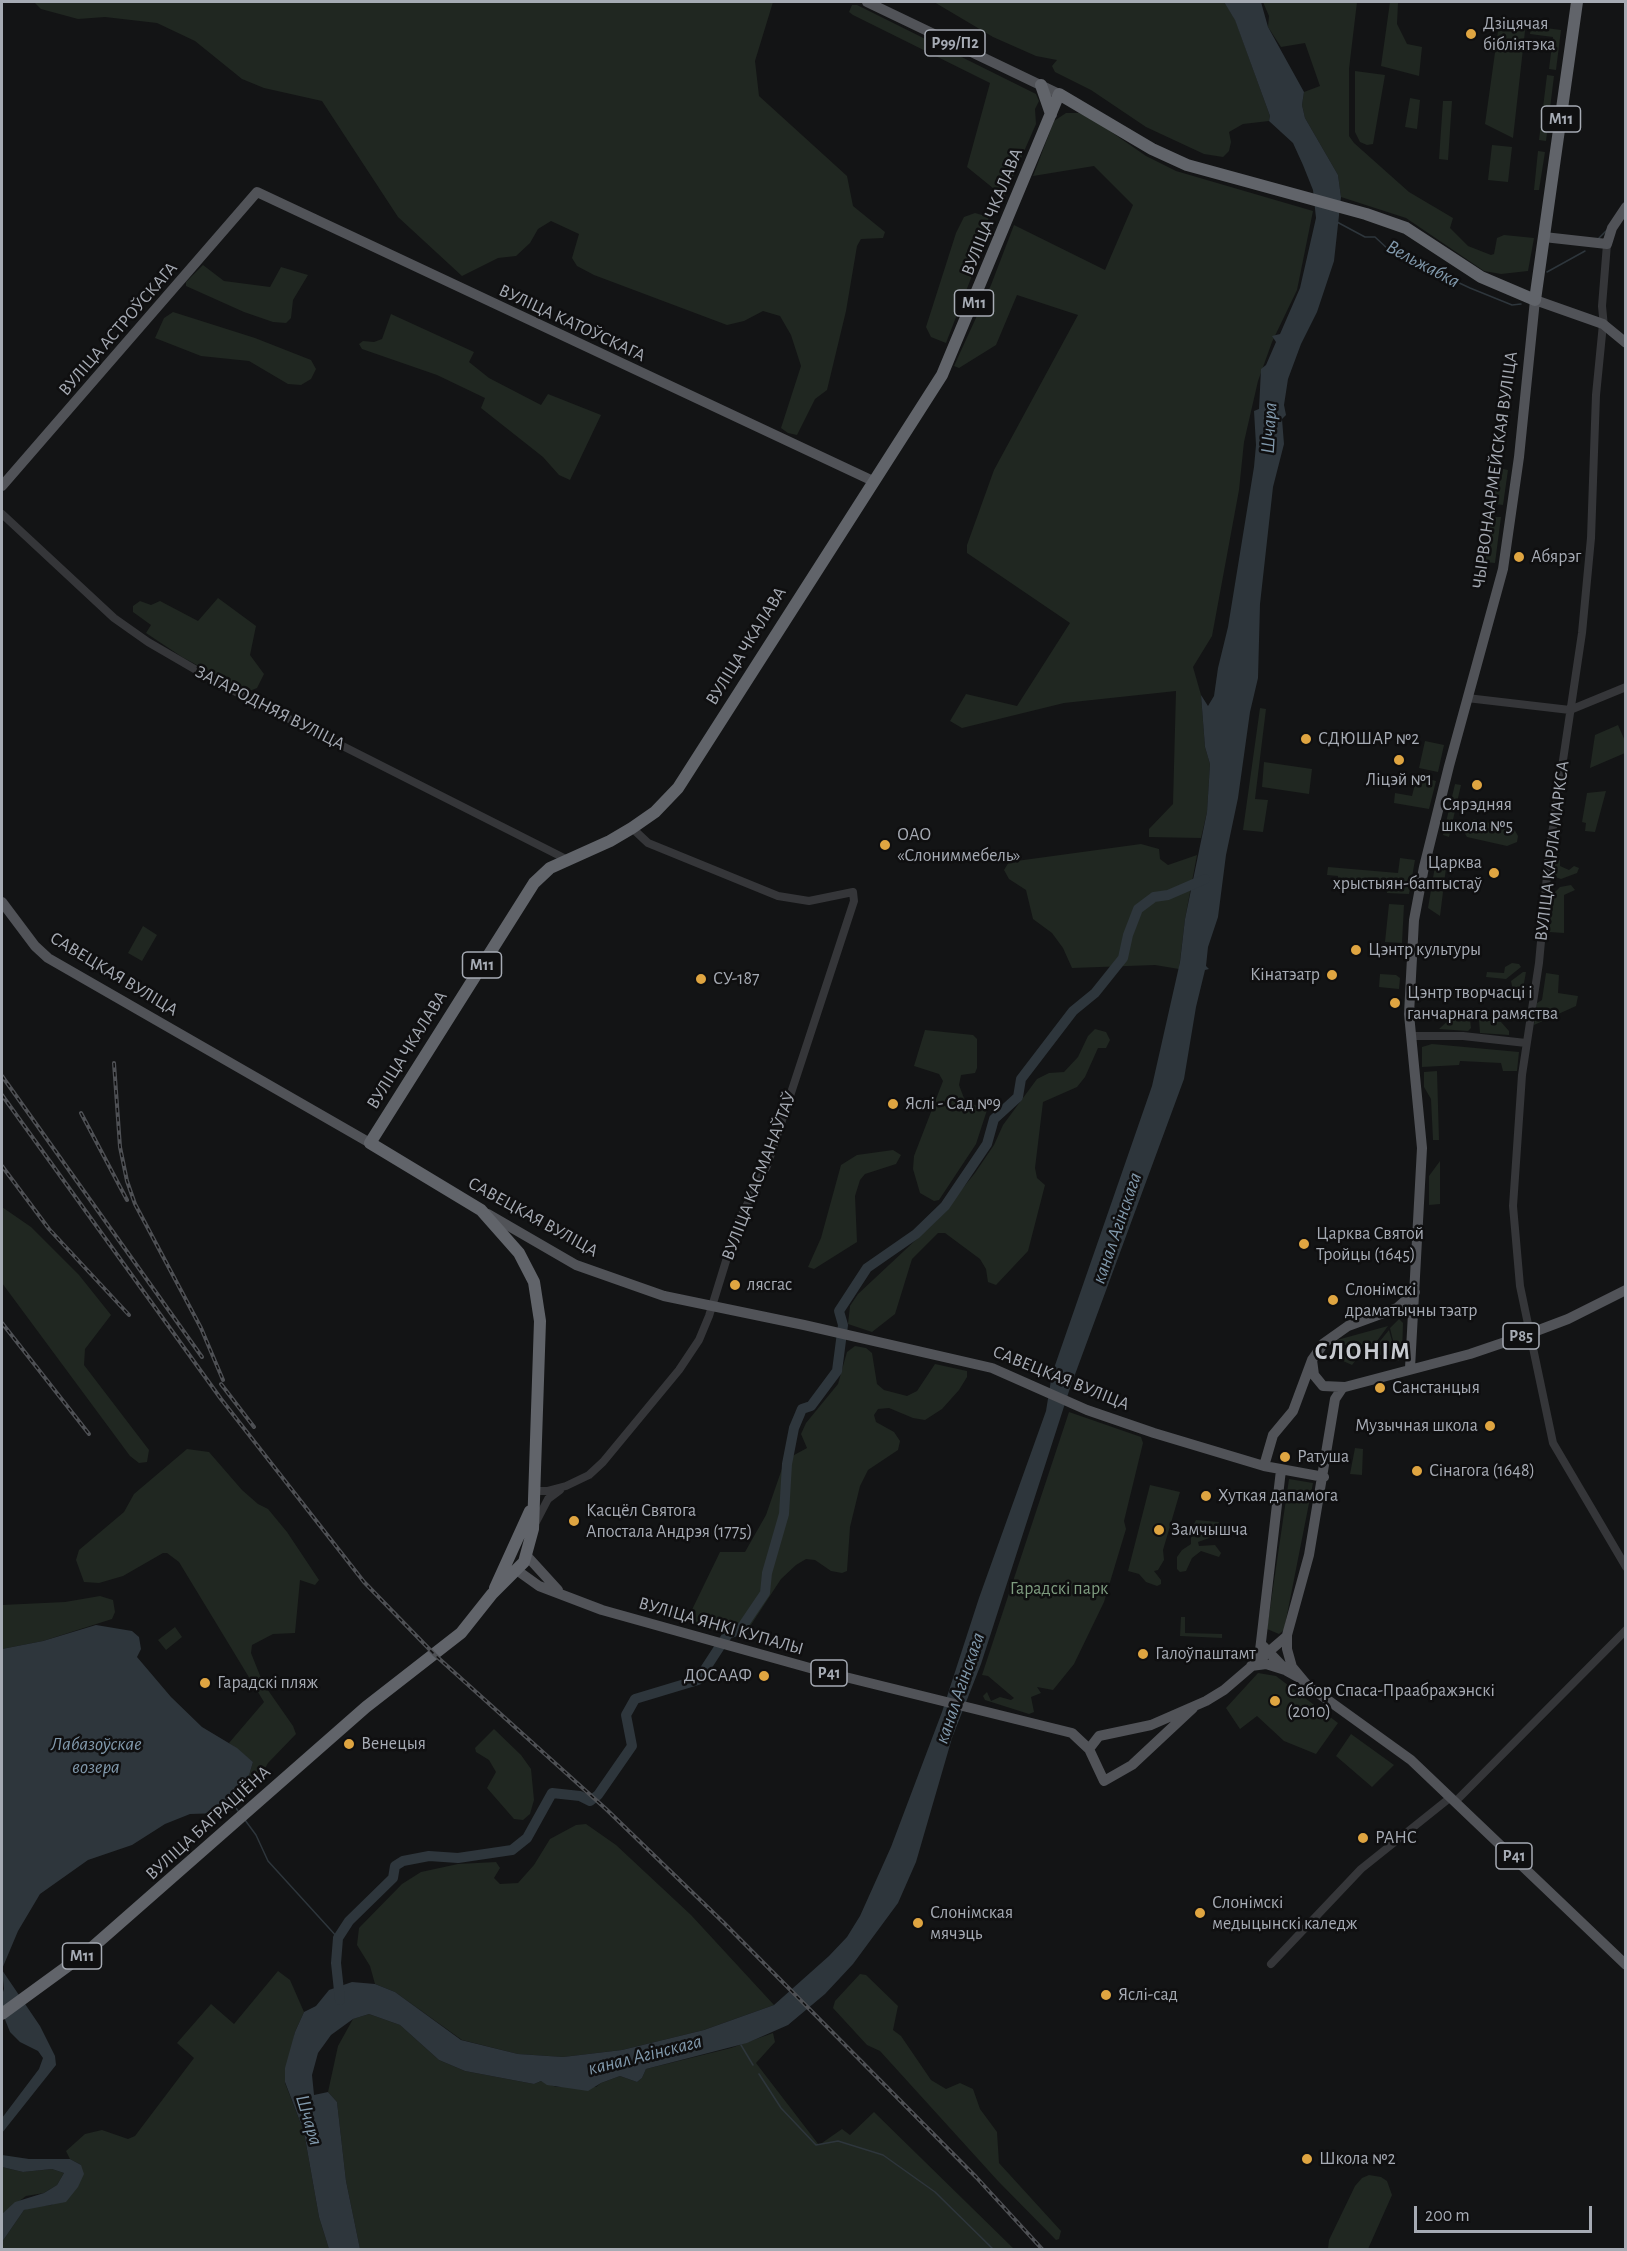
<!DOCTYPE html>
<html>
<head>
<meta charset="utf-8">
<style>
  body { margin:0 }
  #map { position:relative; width:1627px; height:2251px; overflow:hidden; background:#131415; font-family:"Alegreya Sans",sans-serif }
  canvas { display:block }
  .frame { position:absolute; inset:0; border:3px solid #a6abb4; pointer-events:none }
  .scale { position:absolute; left:1414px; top:2206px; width:178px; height:27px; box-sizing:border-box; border:3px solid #a6abb4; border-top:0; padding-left:8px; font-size:18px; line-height:21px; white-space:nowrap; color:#a6abb4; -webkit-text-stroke:4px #0f0f10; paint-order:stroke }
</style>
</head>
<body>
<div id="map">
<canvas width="1627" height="2251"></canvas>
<div class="frame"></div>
<div class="scale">200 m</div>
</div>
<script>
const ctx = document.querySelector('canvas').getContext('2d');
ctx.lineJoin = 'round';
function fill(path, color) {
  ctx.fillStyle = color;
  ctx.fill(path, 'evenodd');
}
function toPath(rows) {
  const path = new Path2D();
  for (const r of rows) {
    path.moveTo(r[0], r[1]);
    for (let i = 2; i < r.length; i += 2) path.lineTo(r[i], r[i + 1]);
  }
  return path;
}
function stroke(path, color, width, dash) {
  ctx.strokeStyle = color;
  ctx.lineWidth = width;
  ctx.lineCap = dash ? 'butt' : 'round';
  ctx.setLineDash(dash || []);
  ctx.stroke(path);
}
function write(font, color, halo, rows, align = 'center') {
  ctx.font = font + ' "Alegreya Sans",sans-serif';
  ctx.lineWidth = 5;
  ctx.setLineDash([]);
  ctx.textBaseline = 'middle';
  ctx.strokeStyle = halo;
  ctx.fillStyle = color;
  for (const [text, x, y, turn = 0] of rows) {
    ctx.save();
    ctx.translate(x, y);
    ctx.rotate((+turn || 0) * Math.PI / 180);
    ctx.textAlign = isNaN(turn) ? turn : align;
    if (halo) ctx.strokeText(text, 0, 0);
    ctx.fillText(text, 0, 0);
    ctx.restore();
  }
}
const green = toPath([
  [34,2,773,2,755,61,759,96,847,176,853,206,885,232,883,238,861,239,857,246,846,311,827,390,815,399,797,435,788,433,781,428,801,366,791,335,780,316,763,311,744,321,727,325,594,275,577,266,572,258,579,234,551,221,538,229,530,243,516,256,498,258,462,276,398,217,322,101,264,88,242,79,195,41,157,23,105,17,78,19,41,9],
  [934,2,1224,2,1235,19,1270,116,1269,121,1243,124,1229,132,1231,142,1229,151,1223,157,1204,154,1146,127,1091,90,1055,72,1052,66,1057,60,1036,56,993,37],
  [1263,2,1357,2,1349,69,1349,136,1354,143,1409,192,1453,218,1450,228,1468,246,1491,255,1494,254,1497,238,1504,235,1534,238,1528,271,1501,274,1484,271,1406,218,1341,197,1338,175,1305,118,1302,105,1304,92,1320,86,1305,43,1281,47,1268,27,1269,16],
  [1390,2,1398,3,1397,24,1407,44,1422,47,1419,76,1381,66],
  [852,5,857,5,1036,94,1039,101,1035,109,1036,124,1004,197,967,167,990,83,853,15,849,12],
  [1500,17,1526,22,1513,138,1485,124],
  [1531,26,1561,30,1556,70,1549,69,1553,37,1530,34],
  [1355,71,1385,75,1373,144,1367,145,1360,142,1355,132],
  [1547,75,1554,76,1546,141,1539,140],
  [1410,98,1420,100,1417,129,1405,127],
  [1443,101,1452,101,1448,160,1439,159],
  [1066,113,1079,113,1094,120,1146,156,1176,171,1313,211,1297,290,1272,342,1258,381,1244,442,1239,490,1212,636,1193,667,1201,695,1205,747,1210,764,1207,812,1201,838,1149,837,1149,829,1173,804,1176,691,1064,703,962,728,950,721,966,694,1017,706,1070,623,967,553,967,545,994,470,1078,315,1017,295,996,345,959,368,954,366,991,285,1014,225,1105,270,1133,205,1094,166,1033,176,1054,121],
  [1492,145,1512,147,1508,182,1488,180],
  [1538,151,1545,152,1539,190,1534,190],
  [975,213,989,217,973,273,946,343,931,337,926,327,956,233,964,217],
  [203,265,224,281,270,287,281,267,308,275,293,300,291,318,286,323,273,322,244,312,186,286,186,282],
  [173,312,255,338,311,360,316,369,311,379,301,385,288,384,249,361,201,356,155,338,164,318],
  [391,314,474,352,469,362,489,378,541,405,548,394,601,415,570,480,559,475,543,457,481,408,485,398,437,375,362,349,359,344,363,341,374,342,382,339],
  [1495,467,1508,470,1503,505,1489,503],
  [1491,517,1501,517,1495,563,1485,562],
  [218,598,256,626,250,655,264,674,257,688,247,692,182,657,146,633,151,625,133,612,133,606,140,601,151,605,160,601,198,621],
  [1260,708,1266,709,1255,799,1268,800,1263,832,1243,830],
  [1618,725,1625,741,1625,753,1590,768,1595,735],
  [1425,741,1444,745,1438,772,1419,768],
  [1264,762,1312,769,1309,794,1262,787],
  [1417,776,1436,781,1429,809,1394,803,1395,793,1412,796],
  [1455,784,1461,785,1449,837,1443,835],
  [1606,791,1595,832,1585,831,1586,823,1582,822,1587,793],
  [1474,819,1514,829,1518,836,1517,842,1507,846,1467,837,1464,832,1464,824],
  [1141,844,1159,849,1160,859,1168,865,1197,855,1185,919,1179,969,1155,965,1072,968,1063,948,1052,933,1033,919,1026,890,1009,879,1004,870,1009,862],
  [1400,858,1415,860,1409,894,1387,893,1386,886,1338,883,1338,876,1327,875,1328,867,1398,873],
  [1436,860,1447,860,1440,916,1428,908],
  [1560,860,1560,866,1569,870,1574,866,1579,868,1577,873,1561,879,1555,877,1555,862],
  [1571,885,1575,890,1564,895,1564,933,1549,932,1553,894,1560,887],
  [1389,904,1404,905,1402,943,1385,942],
  [143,926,157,935,142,961,128,953],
  [1512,963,1519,964,1521,967,1506,979,1486,977,1487,972,1504,973,1505,967],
  [1523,972,1526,972,1521,1000,1515,1000,1511,981],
  [1546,973,1559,975,1558,993,1578,996,1576,1006,1534,1025,1537,1003,1542,1000],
  [1380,974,1396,975,1400,978,1399,989,1379,987],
  [1452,1017,1470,1019,1471,1028,1468,1031,1439,1029],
  [1479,1020,1501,1022,1509,1031,1509,1035,1480,1033],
  [1095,1029,1106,1032,1110,1040,1106,1048,1098,1048,1085,1077,1077,1087,1043,1102,1035,1168,1037,1178,1045,1185,1028,1251,996,1285,988,1282,986,1269,980,1259,945,1233,938,1233,912,1259,895,1314,872,1332,848,1324,850,1306,858,1294,936,1221,975,1173,994,1145,1003,1125,1037,1079,1049,1073,1064,1072,1078,1057,1088,1036],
  [925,1030,973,1035,977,1039,977,1068,975,1073,961,1075,959,1085,965,1101,987,1110,976,1144,939,1200,934,1201,920,1193,913,1169,914,1156,943,1081,939,1074,914,1066],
  [1432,1044,1519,1052,1517,1071,1503,1071,1501,1063,1460,1061,1459,1065,1422,1067,1422,1047],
  [1437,1071,1439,1140,1433,1140,1431,1099,1424,1087,1424,1072],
  [893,1150,901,1155,896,1164,865,1174,860,1180,855,1196,857,1242,814,1269,808,1267,821,1238,841,1165,857,1155],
  [1440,1161,1440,1204,1429,1205,1429,1176],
  [2,1207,31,1227,79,1275,111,1315,85,1349,84,1365,149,1450,147,1462,139,1463,130,1456,2,1283],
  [1399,1319,1403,1323,1402,1356,1398,1361,1390,1328],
  [1388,1326,1374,1345,1369,1341,1356,1348,1337,1343,1337,1340],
  [1389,1330,1394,1348,1393,1359,1371,1352],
  [1335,1343,1355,1349,1356,1360,1352,1365,1341,1360],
  [855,1346,866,1348,872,1353,877,1384,884,1390,907,1396,917,1391,935,1364,967,1371,967,1377,959,1390,942,1409,925,1420,913,1418,889,1408,878,1409,874,1415,876,1422,894,1432,900,1441,898,1450,868,1470,860,1486,850,1527,847,1571,842,1573,831,1571,815,1560,806,1559,796,1565,781,1579,743,1637,701,1627,687,1620,720,1552,745,1552,766,1515,785,1460,807,1448,801,1434,806,1423,838,1384,847,1352],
  [1069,1412,1141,1437,1143,1443,1124,1521,1126,1529,1104,1602,1074,1664,1053,1690,1037,1687,1041,1693,1031,1697,1034,1712,1029,1714,985,1700,983,1696,987,1692,991,1701,1000,1697,1011,1700,1014,1698,988,1676,982,1675],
  [1355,1448,1363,1449,1362,1475,1350,1474],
  [187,1449,209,1452,242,1490,258,1504,268,1509,287,1532,319,1580,315,1585,300,1580,295,1633,273,1634,252,1645,251,1653,263,1683,293,1726,296,1734,268,1763,254,1788,245,1789,253,1762,229,1743,264,1702,179,1562,167,1553,163,1553,123,1576,99,1583,84,1582,76,1560,79,1550,124,1512,134,1494],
  [1289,1479,1313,1483,1284,1630,1279,1634,1267,1629],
  [1150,1485,1180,1492,1163,1550,1164,1560,1158,1570,1154,1571,1161,1580,1161,1584,1157,1586,1146,1582,1139,1574,1128,1571],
  [1196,1520,1219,1522,1212,1537,1198,1542,1199,1546,1215,1545,1221,1553,1219,1557,1201,1551,1192,1558,1186,1571,1180,1572,1177,1569,1177,1557,1182,1550,1191,1544,1191,1530],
  [100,1596,113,1600,115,1612,112,1619,43,1641,2,1649,2,1605,65,1602],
  [1181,1617,1185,1617,1185,1633,1222,1634,1222,1638,1180,1636],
  [175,1627,182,1637,166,1650,158,1640],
  [1258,1673,1276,1676,1338,1723,1316,1754,1284,1741,1257,1716,1240,1729,1226,1708],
  [494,1729,521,1755,531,1769,534,1800,530,1814,523,1820,514,1819,487,1788,496,1772,489,1760,476,1752,475,1748],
  [1351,1734,1394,1765,1372,1787,1336,1756],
  [586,1824,616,1845,691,1915,774,2005,704,2030,622,2050,563,2057,518,2054,462,2040,395,1992,375,1984,370,1966,357,1945,359,1928,402,1884,421,1872,458,1864,496,1862,500,1868,494,1878,500,1884,518,1883,534,1865,550,1839,576,1825],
  [278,1971,290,1980,304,2012,295,2032,285,2083,304,2132,319,2217,329,2249,2,2250,2,2242,24,2210,34,2206,52,2205,81,2165,70,2159,66,2151,85,2134,102,2130,128,2139,135,2136,194,2058,177,2043,211,2004,234,2024],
  [860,1974,866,1975,898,2006,893,2030,901,2036,931,2080,946,2089,960,2083,973,2089,980,2109,997,2132,999,2163,1061,2231,1059,2239,1056,2240,998,2181,880,2051,867,2045,833,2008,835,2001],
  [369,2014,400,2025,439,2060,465,2071,534,2084,541,2081,556,2087,596,2087,601,2083,620,2076,637,2082,642,2078,646,2069,731,2048,773,2033,775,2042,756,2063,819,2145,842,2129,850,2135,874,2112,1014,2249,360,2249,346,2181,337,2102,328,2092,338,2046,353,2019],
  [2,2167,23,2172,52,2169,64,2173,57,2185,44,2193,26,2196,2,2214],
  [1369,2175,1381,2177,1387,2181,1392,2195,1368,2249,1328,2249,1329,2240,1355,2186,1362,2178]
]);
const water = toPath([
  [1224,2,1261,2,1268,27,1304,92,1302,105,1305,118,1338,175,1341,197,1334,261,1317,312,1301,344,1288,379,1284,405,1286,415,1282,419,1284,444,1273,487,1260,604,1258,678,1250,712,1238,798,1226,855,1218,917,1208,947,1206,966,1209,969,1205,970,1196,1007,1184,1079,1070,1388,981,1664,952,1738,916,1862,898,1903,853,1964,825,1994,788,2025,747,2043,646,2069,642,2078,637,2082,620,2076,601,2083,588,2091,547,2085,541,2081,534,2084,465,2071,439,2060,400,2025,369,2014,353,2019,331,2035,318,2053,312,2075,314,2095,328,2092,337,2102,346,2181,360,2249,329,2249,319,2217,304,2132,285,2082,285,2068,295,2032,304,2012,316,2006,329,1990,352,1982,375,1984,395,1992,461,2040,518,2054,563,2057,622,2050,704,2030,774,2005,829,1956,847,1937,860,1916,891,1847,942,1712,979,1598,1046,1411,1052,1374,1152,1086,1180,962,1185,919,1207,812,1210,764,1205,747,1201,695,1208,706,1214,696,1218,668,1228,627,1254,467,1256,445,1254,411,1259,409,1261,369,1266,365,1276,342,1272,336,1280,334,1300,288,1316,218,1313,190,1303,165,1293,143,1269,121,1270,116,1235,20],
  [96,1625,132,1631,139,1637,141,1649,137,1657,171,1697,202,1727,237,1748,253,1762,245,1789,221,1813,190,1814,165,1824,132,1845,88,1860,40,1894,18,1931,2,1969,2,1649,43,1641],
  [2,1970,40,2026,55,2056,56,2065,2,2133,2,2118,39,2069,43,2058,38,2051,20,2042,10,2032,2,2012,2,1995,4,1989],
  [2,2155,29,2159,70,2159,81,2165,84,2174,78,2187,66,2202,24,2210,2,2242,2,2214,15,2202,44,2193,57,2185,64,2173,52,2169,23,2172,2,2167]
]);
const stream = toPath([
  [1337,222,1365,237,1375,237,1389,250,1470,288,1512,305,1521,304],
  [1598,239,1607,230],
  [1547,272,1585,251],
  [232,1802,238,1811],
  [245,1820,256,1835,268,1861,338,1938],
  [741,2045,753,2065],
  [759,2074,781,2108,816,2145,838,2141,883,2155,935,2192,994,2250]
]);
const river = toPath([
  [340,2000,336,1963,338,1938,349,1921,393,1878,395,1866,403,1861,429,1856,458,1858,512,1850,527,1838,552,1793,580,1796,590,1801,598,1795,632,1746,626,1715,635,1699,698,1680,728,1634,740,1630,765,1593,767,1573,784,1514,787,1464,794,1428,802,1409,811,1406,837,1371,843,1325,839,1311,867,1268,916,1234,945,1206,987,1144,994,1119,1018,1097,1021,1079,1073,1011,1095,993,1123,958,1128,935,1138,909,1154,897,1168,895,1205,879]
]);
const minor = toPath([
  [1603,324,1596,395,1591,538,1582,633,1549,854,1539,963,1522,1075,1513,1206,1520,1286,1553,1443,1626,1567],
  [1604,327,1602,306,1607,244],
  [2,514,114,618,148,642,222,685,568,860],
  [1467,698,1570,710,1626,687],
  [1411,1036,1463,1036,1526,1043],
  [533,1491,547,1491,566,1486,589,1475,603,1462,679,1370,699,1340,709,1316,738,1222,767,1166,854,901,853,892,809,901,778,896,648,843,632,828],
  [536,1522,548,1499,560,1490],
  [1455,1802,1626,1630],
  [1271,1964,1361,1869,1451,1797]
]);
const major = toPath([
  [867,2,1059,94],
  [1544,237,1607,244,1612,228,1626,207],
  [2,486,257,192,873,481],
  [2,902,35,946,48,958,370,1143],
  [488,1214,576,1265,664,1296,804,1325,992,1368,1087,1410,1154,1433,1264,1466,1324,1477],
  [1312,1360,1314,1375,1323,1386,1345,1387,1470,1354,1523,1336,1568,1319,1626,1290],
  [1410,1368,1422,1148,1409,1014,1414,920,1424,867,1449,766,1503,569,1519,457,1535,300,1603,324,1626,343],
  [1343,1387,1335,1399,1309,1555,1287,1635,1287,1649,1292,1667,1307,1685,1411,1760,1626,1965],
  [1264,1466,1273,1435,1293,1411,1312,1360,1324,1343,1348,1326,1397,1308,1415,1292],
  [527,1556,558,1590],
  [518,1571,539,1586,602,1610,817,1670,1072,1733,1089,1749,1104,1781,1132,1765,1193,1708],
  [1263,1646,1287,1671,1298,1677],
  [1259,1659,1281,1470],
  [1251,1666,1266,1664,1285,1670],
  [1089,1749,1099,1736,1151,1725,1206,1701,1224,1690,1287,1636]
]);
const highway = toPath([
  [1041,85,1051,114],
  [495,1588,530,1511],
  [2,2014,87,1952,366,1707,461,1633,492,1594,524,1562,533,1529,540,1321,534,1282,519,1253,481,1210,370,1143,534,883,550,868,610,841,632,828,655,812,678,788,942,375,1059,94,1152,149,1187,165,1366,214,1406,228,1481,277,1535,300,1577,2]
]);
const rail = toPath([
  [114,1063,120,1147,127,1181,135,1204,201,1328,223,1380],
  [2,1076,202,1357],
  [2,1095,221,1399,364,1582,435,1655,606,1809,724,1923,976,2177,1043,2250],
  [81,1113,127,1200],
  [2,1166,49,1229,129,1315],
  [2,1323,89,1434],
  [221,1384,254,1427]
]);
const markers = [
  [1471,34,6,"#dfa541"],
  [1519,557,6,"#dfa541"],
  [1306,739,6,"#dfa541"],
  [1399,760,6,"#dfa541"],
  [1477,785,6,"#dfa541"],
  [885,845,6,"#dfa541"],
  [1494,873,6,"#dfa541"],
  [1356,950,6,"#dfa541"],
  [1332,975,6,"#dfa541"],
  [701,979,6,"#dfa541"],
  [1395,1003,6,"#dfa541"],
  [893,1104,6,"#dfa541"],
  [1304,1244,6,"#dfa541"],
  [735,1285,6,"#dfa541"],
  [1333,1300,6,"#dfa541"],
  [1380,1388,6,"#dfa541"],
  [1490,1426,6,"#dfa541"],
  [1285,1457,6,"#dfa541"],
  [1417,1471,6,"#dfa541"],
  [1206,1496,6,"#dfa541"],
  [574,1521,6,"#dfa541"],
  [1159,1530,6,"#dfa541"],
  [1143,1654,6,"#dfa541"],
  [764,1676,6,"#dfa541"],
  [205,1683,6,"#dfa541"],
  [1275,1701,6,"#dfa541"],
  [349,1744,6,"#dfa541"],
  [1363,1838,6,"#dfa541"],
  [1200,1913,6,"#dfa541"],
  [918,1923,6,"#dfa541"],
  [1106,1995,6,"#dfa541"],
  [1307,2159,6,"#dfa541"]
];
const shields = [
  [955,43,60],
  [1561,119,39],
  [974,303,39],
  [482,965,39],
  [1521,1336,36],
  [829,1673,36],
  [1514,1856,36],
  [82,1956,39]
];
const shieldNames = [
  ["Р99/П2",955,43],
  ["М11",1561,119],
  ["М11",974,303],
  ["М11",482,965],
  ["Р85",1521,1336],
  ["Р41",829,1673],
  ["Р41",1514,1856],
  ["М11",82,1956]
];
const poiNames = [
  ["Дзіцячая",1483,24],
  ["бібліятэка",1483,45],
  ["Абярэг",1531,557],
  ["СДЮШАР №2",1318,739],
  ["Ліцэй №1",1399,780,"center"],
  ["Сярэдняя",1477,805,"center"],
  ["школа №5",1477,826,"center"],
  ["ОАО",897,835],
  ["«Слониммебель»",897,856],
  ["Царква",1482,863,"right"],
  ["хрыстыян-баптыстаў",1482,884,"right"],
  ["Цэнтр культуры",1368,950],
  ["Кінатэатр",1320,975,"right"],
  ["СУ-187",713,979],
  ["Цэнтр творчасці і",1407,993],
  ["ганчарнага рамяства",1407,1014],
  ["Яслі - Сад №9",905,1104],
  ["Царква Святой",1316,1234],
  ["Тройцы (1645)",1316,1255],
  ["лясгас",747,1285],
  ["Слонімскі",1345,1290],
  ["драматычны тэатр",1345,1311],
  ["Санстанцыя",1392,1388],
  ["Музычная школа",1478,1426,"right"],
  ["Ратуша",1297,1457],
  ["Сінагога (1648)",1429,1471],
  ["Хуткая дапамога",1218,1496],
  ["Касцёл Святога",586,1511],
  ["Апостала Андрэя (1775)",586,1532],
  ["Замчышча",1171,1530],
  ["Галоўпаштамт",1155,1654],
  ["ДОСААФ",752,1676,"right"],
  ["Гарадскі пляж",217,1683],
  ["Сабор Спаса-Праабражэнскі",1287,1691],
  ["(2010)",1287,1712],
  ["Венецыя",361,1744],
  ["РАНС",1375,1838],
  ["Слонімскі",1212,1903],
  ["медыцынскі каледж",1212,1924],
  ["Слонімская",930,1913],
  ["мячэць",930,1934],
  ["Яслі-сад",1118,1995],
  ["Школа №2",1319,2159]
];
const streetNames = [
  ["ВУЛІЦА ЧКАЛАВА",992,212,-68],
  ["ВУЛІЦА КАТОЎСКАГА",572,323,25],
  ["ВУЛІЦА АСТРОЎСКАГА",118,329,-49],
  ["ЧЫРВОНААРМЕЙСКАЯ ВУЛІЦА",1495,470,-82],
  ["ВУЛІЦА ЧКАЛАВА",746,646,-58],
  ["ЗАГАРОДНЯЯ ВУЛІЦА",270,708,27],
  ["ВУЛІЦА КАРЛА МАРКСА",1552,851,-83],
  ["САВЕЦКАЯ ВУЛІЦА",114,974,31],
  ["ВУЛІЦА ЧКАЛАВА",407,1050,-58],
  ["ВУЛІЦА КАСМАНАЎТАЎ",759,1176,-69],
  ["САВЕЦКАЯ ВУЛІЦА",533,1217,29],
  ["САВЕЦКАЯ ВУЛІЦА",1061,1378,22],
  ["ВУЛІЦА ЯНКІ КУПАЛЫ",721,1626,16],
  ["ВУЛІЦА БАГРАЦІЁНА",208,1823,-42]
];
const parkNames = [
  ["Гарадскі парк",1059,1589]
];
const waterNames = [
  ["Вельжабка",1423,264,28],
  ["Шчара",1269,428,-87],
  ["канал Агінскага",1117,1228,-71],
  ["канал Агінскага",960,1688,-71],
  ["Лабазоўскае",96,1744],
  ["возера",96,1767],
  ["канал Агінскага",645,2055,-14],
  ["Шчара",309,2120,73]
];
const districtNames = [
  ["СЛОНІМ",1363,1352]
];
fill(green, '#202721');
fill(water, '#2e363c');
stroke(stream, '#2e363c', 1.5);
stroke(river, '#2e363c', 10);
stroke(minor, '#353639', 8);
stroke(major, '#515358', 10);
stroke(highway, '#61646a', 12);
stroke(rail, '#4e5054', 4);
stroke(rail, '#0f0f10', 1.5, [4.5]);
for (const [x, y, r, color] of markers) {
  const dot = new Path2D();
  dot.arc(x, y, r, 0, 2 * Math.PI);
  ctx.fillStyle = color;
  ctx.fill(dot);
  stroke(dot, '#0f0f10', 2);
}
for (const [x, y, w] of shields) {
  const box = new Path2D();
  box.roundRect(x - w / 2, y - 13, w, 26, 4.5);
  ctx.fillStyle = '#0f0f10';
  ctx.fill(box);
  stroke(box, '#a6abb4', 1.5);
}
write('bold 16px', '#a6abb4', null, shieldNames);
write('18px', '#a6abb4', '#0f0f10', poiNames, 'left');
write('18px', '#a6abb4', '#0f0f10', streetNames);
write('18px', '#7f9d80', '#0f0f10', parkNames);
write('italic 20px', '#8199ac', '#0f0f10', waterNames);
ctx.letterSpacing = '1.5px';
write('bold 24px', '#c7cad0', '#0f0f10', districtNames);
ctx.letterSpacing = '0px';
</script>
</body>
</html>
